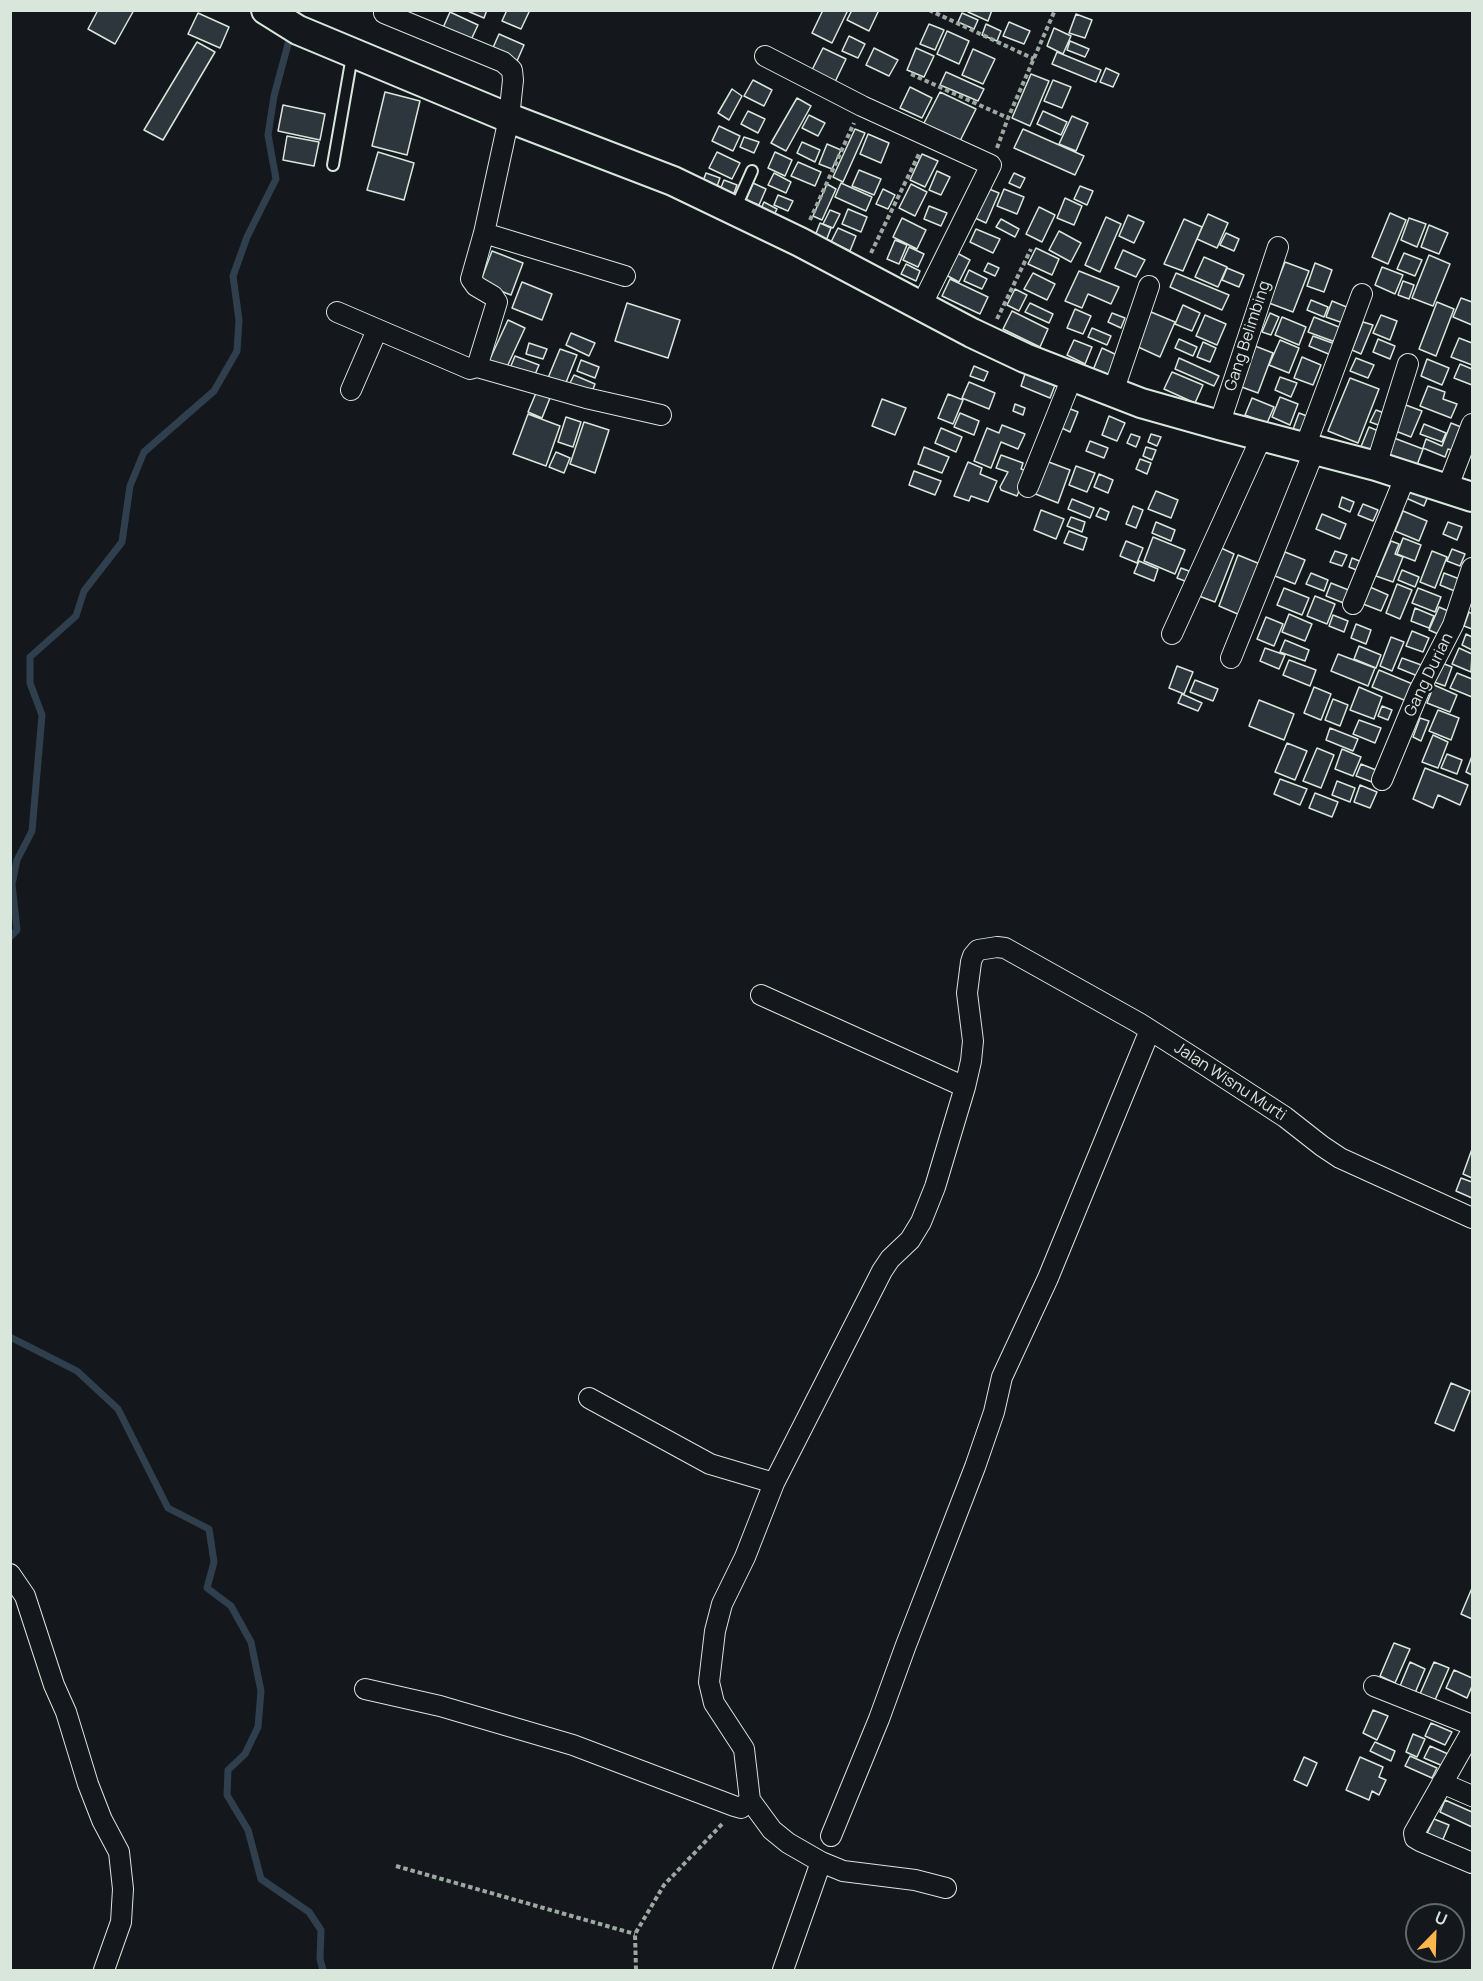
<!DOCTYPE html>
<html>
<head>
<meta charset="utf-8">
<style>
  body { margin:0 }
  #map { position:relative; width:1483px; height:1981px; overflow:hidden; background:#14181c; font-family:Manrope,sans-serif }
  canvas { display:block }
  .frame { position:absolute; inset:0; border:12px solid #d8e6dc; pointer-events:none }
  .north { position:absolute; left:1405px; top:1903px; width:60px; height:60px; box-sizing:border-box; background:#14181c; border:2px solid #626a69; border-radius:50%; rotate:23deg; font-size:16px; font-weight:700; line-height:24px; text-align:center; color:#d8e6dc }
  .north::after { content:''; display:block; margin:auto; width:21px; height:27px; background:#ffb74d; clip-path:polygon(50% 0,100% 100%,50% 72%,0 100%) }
</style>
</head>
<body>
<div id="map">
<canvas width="1483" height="1981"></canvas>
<div class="frame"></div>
<div class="north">U</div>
</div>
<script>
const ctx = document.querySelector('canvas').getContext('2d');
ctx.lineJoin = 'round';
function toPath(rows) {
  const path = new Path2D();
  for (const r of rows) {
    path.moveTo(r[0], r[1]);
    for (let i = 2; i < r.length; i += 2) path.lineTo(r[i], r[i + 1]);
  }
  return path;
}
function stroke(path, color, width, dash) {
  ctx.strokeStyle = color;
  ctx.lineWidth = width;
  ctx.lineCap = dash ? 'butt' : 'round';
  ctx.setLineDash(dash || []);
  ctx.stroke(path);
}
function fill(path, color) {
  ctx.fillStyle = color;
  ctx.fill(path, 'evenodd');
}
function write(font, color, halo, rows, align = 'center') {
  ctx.font = font + ' Manrope,sans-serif';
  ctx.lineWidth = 4.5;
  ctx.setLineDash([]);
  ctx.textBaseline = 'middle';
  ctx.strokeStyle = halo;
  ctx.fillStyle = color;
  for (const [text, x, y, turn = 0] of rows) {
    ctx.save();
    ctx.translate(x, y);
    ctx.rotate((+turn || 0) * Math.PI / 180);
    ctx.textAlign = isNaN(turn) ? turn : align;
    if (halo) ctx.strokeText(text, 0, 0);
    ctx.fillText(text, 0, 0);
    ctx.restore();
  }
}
const stream = toPath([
  [10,937,17,930,12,884,17,860,32,831,42,715,30,683,30,657,76,616,84,591,122,542,130,486,144,452,214,391,237,351,239,320,233,276,247,237,276,179,268,135,274,96,291,33],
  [10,1337,77,1371,118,1409,168,1508,209,1529,214,1562,207,1588,231,1606,251,1642,261,1691,258,1727,245,1754,228,1770,227,1795,248,1830,261,1879,309,1912,321,1930,320,1959,323,1970]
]);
const building = toPath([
  [98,10,134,10,115,44,88,29,98,10],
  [465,10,487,10,484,18,465,10],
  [507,10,530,10,521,29,502,21,507,10],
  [823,10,848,10,832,43,812,33,823,10],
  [852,10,879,10,869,31,847,20,852,10],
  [969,10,992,10,988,21,968,12,969,10],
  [450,12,478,25,470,42,442,30,450,12],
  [198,13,229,27,220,48,188,34,198,13],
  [962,13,978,20,974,29,958,22,962,13],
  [1076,14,1092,20,1085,38,1069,33,1076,14],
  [1009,22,1030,31,1024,44,1003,36,1009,22],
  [929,24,944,30,935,50,920,44,929,24],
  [986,24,1001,31,997,41,982,35,986,24],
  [1054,28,1071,36,1063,54,1047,46,1054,28],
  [947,31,969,41,959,64,937,54,947,31],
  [499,34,524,45,517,61,492,50,499,34],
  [849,36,865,44,858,58,842,51,849,36],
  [1070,41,1089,49,1085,57,1067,50,1070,41],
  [197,42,215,52,163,140,144,130,197,42],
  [823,48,846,59,834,84,811,72,823,48],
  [874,48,898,60,889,76,866,65,874,48],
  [916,48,934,56,924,77,907,70,916,48],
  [973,49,995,59,983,84,962,75,973,49],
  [1057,52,1101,70,1096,82,1052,64,1057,52],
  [1106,68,1119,74,1113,87,1100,82,1106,68],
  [946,72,984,89,978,101,940,85,946,72],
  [1031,74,1049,81,1030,126,1012,118,1031,74],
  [753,80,772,90,764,106,744,96,753,80],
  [1053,80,1071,87,1062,108,1044,101,1053,80],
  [910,87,932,98,922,118,900,108,910,87],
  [732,89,742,96,729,120,718,113,732,89],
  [385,92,420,101,407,155,372,146,385,92],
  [940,92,976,109,959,143,923,125,940,92],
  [797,98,811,106,786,151,771,143,797,98],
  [283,105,325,114,320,140,278,131,283,105],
  [748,111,765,119,758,133,741,124,748,111],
  [1043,111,1067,122,1061,135,1037,124,1043,111],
  [809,115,825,123,818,136,802,128,809,115],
  [1072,116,1088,123,1076,151,1059,144,1072,116],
  [719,126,740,136,733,151,712,141,719,126],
  [855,129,865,133,843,182,833,177,855,129],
  [1023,129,1084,156,1075,175,1014,148,1023,129],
  [868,134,889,143,881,163,860,154,868,134],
  [287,136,319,142,314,166,283,160,287,136],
  [744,137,759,142,754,153,740,147,744,137],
  [802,142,820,150,815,162,797,153,802,142],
  [827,144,841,150,832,169,819,164,827,144],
  [378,152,414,163,404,200,367,190,378,152],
  [717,152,740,163,732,179,709,168,717,152],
  [775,152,792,160,785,176,768,168,775,152],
  [922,154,938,161,925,187,910,180,922,154],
  [798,162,821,172,815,186,791,176,798,162],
  [859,170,881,179,874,195,852,186,859,170],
  [937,171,950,177,941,195,929,190,937,171],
  [706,173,720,178,716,189,702,184,706,173],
  [774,173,791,182,786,193,768,185,774,173],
  [1014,173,1025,178,1020,188,1009,183,1014,173],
  [724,180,737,185,733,196,720,190,724,180],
  [753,183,766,189,759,205,746,200,753,183],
  [841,183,872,197,866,211,835,197,841,183],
  [827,184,836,189,822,220,813,216,827,184],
  [911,184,927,192,915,216,899,208,911,184],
  [1080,186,1093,191,1087,205,1074,199,1080,186],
  [883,189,895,195,888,209,876,204,883,189],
  [989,189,999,193,986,223,975,218,989,189],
  [1004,189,1024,197,1017,214,997,206,1004,189],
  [778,195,793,201,788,211,774,205,778,195],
  [1065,198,1082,206,1074,225,1057,218,1065,198],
  [764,202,777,209,773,217,760,211,764,202],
  [929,206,947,213,941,226,924,219,929,206],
  [1039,207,1055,215,1042,242,1026,234,1039,207],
  [848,209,867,217,861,232,842,224,848,209],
  [830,210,840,214,833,228,823,224,830,210],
  [1390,213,1406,220,1388,264,1372,257,1390,213],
  [1208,214,1228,223,1217,248,1197,239,1208,214],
  [1128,215,1144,222,1134,243,1119,236,1128,215],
  [1106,217,1121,224,1100,272,1085,265,1106,217],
  [902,218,926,230,917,249,893,237,902,218],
  [1409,218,1426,224,1417,247,1401,240,1409,218],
  [1001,219,1019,229,1015,237,996,227,1001,219],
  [1184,219,1202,227,1183,271,1164,264,1184,219],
  [820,223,831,228,826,241,815,236,820,223],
  [1429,225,1448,233,1439,254,1421,247,1429,225],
  [838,228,856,236,850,251,831,242,838,228],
  [976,229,1000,239,993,253,970,242,976,229],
  [1059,231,1081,243,1071,262,1049,250,1059,231],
  [1226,233,1239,239,1234,251,1220,245,1226,233],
  [895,240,907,245,899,264,887,259,895,240],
  [909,247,924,254,918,267,903,260,909,247],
  [1036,248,1059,259,1052,275,1028,264,1036,248],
  [1123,250,1145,260,1136,277,1115,268,1123,250],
  [492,251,523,263,511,295,480,283,492,251],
  [957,253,970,260,959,282,946,275,957,253],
  [1404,253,1422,260,1415,276,1397,269,1404,253],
  [1429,255,1450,264,1433,306,1412,298,1429,255],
  [1204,257,1227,267,1218,287,1195,277,1204,257],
  [1285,262,1309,271,1293,312,1269,303,1285,262],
  [988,263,999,268,995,276,984,271,988,263],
  [1315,263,1332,270,1324,292,1307,286,1315,263],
  [906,264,920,271,916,281,901,274,906,264],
  [1382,267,1403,275,1395,294,1375,285,1382,267],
  [1227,268,1244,275,1239,287,1222,280,1227,268],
  [969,270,987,279,982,289,964,281,969,270],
  [1079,271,1119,287,1111,304,1088,294,1082,308,1065,301,1079,271],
  [1033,273,1055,284,1047,300,1024,289,1033,273],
  [1176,273,1229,295,1222,310,1170,287,1176,273],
  [950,279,988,297,980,314,942,296,950,279],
  [1403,281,1414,285,1409,299,1398,295,1403,281],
  [522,282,552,294,542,320,512,308,522,282],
  [1015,289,1027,295,1019,311,1007,305,1015,289],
  [1461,298,1472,302,1472,325,1453,317,1461,298],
  [1311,300,1328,307,1324,317,1307,310,1311,300],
  [1332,301,1349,308,1343,323,1326,317,1332,301],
  [1437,302,1454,309,1436,356,1419,349,1437,302],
  [627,303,680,320,668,358,615,341,627,303],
  [1030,303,1053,314,1049,323,1025,312,1030,303],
  [1183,305,1200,313,1192,331,1175,324,1183,305],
  [1075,309,1091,316,1083,334,1067,328,1075,309],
  [1012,311,1048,329,1040,347,1003,329,1012,311],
  [1151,312,1175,322,1160,357,1136,346,1151,312],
  [1112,313,1125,318,1121,328,1108,322,1112,313],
  [1270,313,1279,317,1271,335,1262,332,1270,313],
  [1205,315,1226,324,1217,345,1196,336,1205,315],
  [1381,315,1397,321,1390,340,1373,333,1381,315],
  [1282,317,1306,327,1299,345,1275,335,1282,317],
  [1314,317,1344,329,1338,343,1308,332,1314,317],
  [508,320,525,328,506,369,489,361,508,320],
  [1363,322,1373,325,1361,354,1352,350,1363,322],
  [1092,328,1111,336,1107,345,1088,337,1092,328],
  [571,333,595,343,589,356,566,345,571,333],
  [1313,336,1335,344,1331,355,1309,346,1313,336],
  [1459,338,1472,343,1472,365,1451,357,1459,338],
  [1179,339,1197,347,1193,356,1175,348,1179,339],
  [1378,339,1395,346,1390,359,1373,352,1378,339],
  [1074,340,1092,347,1085,364,1067,355,1074,340],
  [1280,340,1299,348,1289,373,1269,365,1280,340],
  [1203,342,1216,348,1210,362,1197,357,1203,342],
  [529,343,547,349,543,359,526,354,529,343],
  [1255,346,1273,353,1258,393,1239,386,1255,346],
  [1102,348,1119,356,1109,378,1093,370,1102,348],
  [560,349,577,355,565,385,548,378,560,349],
  [515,356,539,365,534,377,510,368,515,356],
  [1302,357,1321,365,1313,385,1294,378,1302,357],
  [1179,358,1219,376,1214,386,1175,369,1179,358],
  [1356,358,1374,365,1368,378,1350,371,1356,358],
  [1427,359,1449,368,1442,385,1421,376,1427,359],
  [581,360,599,367,595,378,577,371,581,360],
  [1460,364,1472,369,1472,385,1454,378,1460,364],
  [974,366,988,372,984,381,970,376,974,366],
  [1027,368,1057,380,1050,398,1021,386,1027,368],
  [1172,372,1203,385,1195,403,1164,389,1172,372],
  [574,375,595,384,591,394,569,385,574,375],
  [1280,377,1297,383,1291,397,1275,390,1280,377],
  [1350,378,1379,389,1358,443,1328,431,1350,378],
  [969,382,995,393,989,409,962,398,969,382],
  [1428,386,1445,392,1443,399,1457,404,1451,418,1420,406,1428,386],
  [536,393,550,398,542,418,528,412,536,393],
  [948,394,963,400,953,424,938,418,948,394],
  [1280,397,1298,404,1290,425,1272,417,1280,397],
  [1252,398,1274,407,1267,423,1245,415,1252,398],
  [882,399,906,408,895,435,872,426,882,399],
  [1015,404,1025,408,1023,415,1013,411,1015,404],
  [1403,404,1422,411,1411,437,1393,430,1403,404],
  [1068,408,1078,412,1070,432,1060,427,1068,408],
  [1376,410,1387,414,1381,426,1370,422,1376,410],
  [960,413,979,421,974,435,954,427,960,413],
  [1299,413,1312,418,1304,437,1292,432,1299,413],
  [528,414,560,426,546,466,513,454,528,414],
  [1109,416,1125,423,1117,441,1102,435,1109,416],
  [566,417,581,422,573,447,558,442,566,417],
  [584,422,609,430,595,473,570,464,584,422],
  [1451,423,1466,429,1457,452,1448,449,1445,457,1423,448,1426,439,1442,446,1451,423],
  [1424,424,1446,433,1442,442,1420,434,1424,424],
  [1002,425,1025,434,1018,449,1001,442,991,468,974,461,987,428,999,433,1002,425],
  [1369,427,1383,433,1374,455,1360,449,1369,427],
  [941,428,962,437,956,452,935,443,941,428],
  [1131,434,1140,437,1136,447,1127,443,1131,434],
  [1151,434,1161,437,1157,446,1148,442,1151,434],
  [1394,438,1423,449,1417,465,1388,454,1394,438],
  [1090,441,1108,448,1104,458,1086,451,1090,441],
  [924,447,949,457,942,473,918,464,924,447],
  [1146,447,1156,450,1152,460,1143,456,1146,447],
  [556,452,570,458,564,473,549,467,556,452],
  [1001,455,1023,463,1021,469,1027,471,1017,496,1001,490,1000,487,1008,472,996,468,1001,455],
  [1140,459,1151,463,1147,474,1136,469,1140,459],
  [1046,461,1070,470,1058,503,1033,493,1046,461],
  [968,462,982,468,980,474,997,481,988,502,971,496,969,501,954,496,968,462],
  [1076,466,1095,473,1087,492,1069,485,1076,466],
  [914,471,941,481,935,495,909,485,914,471],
  [1099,474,1113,480,1108,493,1094,487,1099,474],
  [1411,484,1430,491,1424,506,1406,498,1411,484],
  [1156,491,1178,500,1171,518,1148,509,1156,491],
  [1342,497,1354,502,1350,512,1339,507,1342,497],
  [1072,499,1094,508,1090,518,1068,509,1072,499],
  [1363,504,1378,510,1373,521,1358,515,1363,504],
  [1133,506,1143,510,1136,528,1126,524,1133,506],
  [1100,508,1109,512,1106,520,1096,516,1100,508],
  [1041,510,1064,519,1056,539,1034,530,1041,510],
  [1403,511,1427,521,1419,541,1395,531,1403,511],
  [1322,514,1346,524,1340,539,1316,529,1322,514],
  [1071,517,1085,522,1082,532,1067,526,1071,517],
  [1156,522,1175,530,1171,541,1152,533,1156,522],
  [1448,522,1462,527,1457,540,1443,534,1448,522],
  [1069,531,1087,538,1083,550,1064,543,1069,531],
  [1153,537,1185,550,1175,574,1144,561,1153,537],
  [1403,538,1421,545,1415,561,1397,554,1403,538],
  [1126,541,1143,548,1137,563,1120,556,1126,541],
  [1391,541,1399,544,1395,554,1403,557,1393,582,1376,576,1391,541],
  [1219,547,1234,554,1215,602,1199,596,1219,547],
  [1452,549,1465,554,1460,566,1447,561,1452,549],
  [1335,551,1347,555,1342,566,1330,562,1335,551],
  [1432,551,1447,557,1435,588,1420,582,1432,551],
  [1285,552,1305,560,1295,584,1275,576,1285,552],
  [1238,555,1260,564,1240,615,1219,606,1238,555],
  [1352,558,1362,562,1359,571,1349,567,1352,558],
  [1139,561,1158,569,1154,581,1134,573,1139,561],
  [1181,568,1194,573,1190,583,1177,578,1181,568],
  [1402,570,1419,577,1415,587,1398,580,1402,570],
  [1311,573,1328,580,1324,591,1306,584,1311,573],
  [1444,573,1462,580,1457,592,1440,585,1444,573],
  [1331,583,1351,591,1346,604,1326,596,1331,583],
  [1397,584,1412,590,1400,619,1386,613,1397,584],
  [1370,587,1388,595,1381,611,1363,604,1370,587],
  [1284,588,1309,598,1302,615,1277,605,1284,588],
  [1418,588,1441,597,1435,612,1412,603,1418,588],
  [1315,596,1335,604,1327,624,1307,616,1315,596],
  [1439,607,1455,614,1445,637,1429,630,1439,607],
  [1415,608,1434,616,1429,628,1411,621,1415,608],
  [1469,612,1472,614,1472,629,1464,626,1469,612],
  [1289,614,1312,624,1305,641,1282,632,1289,614],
  [1333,615,1348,621,1344,632,1329,626,1333,615],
  [1266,617,1283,624,1274,646,1257,639,1266,617],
  [1356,624,1371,630,1366,644,1351,638,1356,624],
  [1412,631,1429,638,1423,652,1406,646,1412,631],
  [1466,634,1472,637,1472,650,1462,645,1466,634],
  [1391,637,1404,642,1392,671,1380,666,1391,637],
  [1285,640,1309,650,1305,661,1280,652,1285,640],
  [1359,646,1381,655,1376,668,1354,659,1359,646],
  [1265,648,1285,655,1279,669,1260,661,1265,648],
  [1459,648,1472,654,1471,672,1452,664,1459,648],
  [1338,654,1375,668,1368,686,1331,671,1338,654],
  [1402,658,1424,666,1420,677,1398,668,1402,658],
  [1289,660,1316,670,1310,686,1283,675,1289,660],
  [1442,663,1452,667,1445,686,1434,682,1442,663],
  [1177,666,1193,672,1184,694,1169,688,1177,666],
  [1379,670,1415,685,1409,702,1372,687,1379,670],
  [1457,673,1472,679,1472,697,1450,688,1457,673],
  [1195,680,1218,689,1213,701,1190,692,1195,680],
  [1434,685,1457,695,1450,712,1427,703,1434,685],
  [1314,687,1331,694,1321,720,1304,713,1314,687],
  [1359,687,1382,697,1374,719,1350,710,1359,687],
  [1182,694,1202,703,1198,711,1178,703,1182,694],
  [1333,699,1348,705,1340,726,1325,720,1333,699],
  [1259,700,1294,714,1284,740,1249,726,1259,700],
  [1382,706,1392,710,1388,720,1378,716,1382,706],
  [1438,710,1459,718,1451,740,1429,731,1438,710],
  [1420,718,1429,721,1421,741,1413,737,1420,718],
  [1359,720,1381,728,1375,743,1353,734,1359,720],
  [1330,728,1358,739,1353,751,1326,740,1330,728],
  [1433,735,1448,742,1438,768,1422,762,1433,735],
  [1287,743,1307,751,1295,780,1275,772,1287,743],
  [1317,748,1334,755,1321,788,1303,781,1317,748],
  [1342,749,1361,757,1353,776,1335,769,1342,749],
  [1447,754,1462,760,1457,774,1441,768,1447,754],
  [1472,756,1472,775,1466,772,1472,756],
  [1361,764,1376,770,1372,782,1356,776,1361,764],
  [1425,768,1468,785,1460,805,1438,795,1433,808,1413,799,1425,768],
  [1280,779,1307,789,1300,805,1274,794,1280,779],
  [1337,781,1355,788,1350,802,1332,795,1337,781],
  [1360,785,1377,792,1370,808,1354,802,1360,785],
  [1315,793,1338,802,1332,817,1309,808,1315,793],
  [1472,1149,1472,1178,1463,1174,1472,1149],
  [1461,1178,1472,1182,1472,1198,1456,1191,1461,1178],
  [1451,1383,1470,1391,1454,1431,1435,1423,1451,1383],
  [1472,1588,1472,1619,1461,1614,1472,1588],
  [1394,1643,1410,1649,1395,1683,1380,1676,1394,1643],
  [1410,1662,1425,1669,1415,1693,1400,1686,1410,1662],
  [1434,1662,1449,1668,1435,1700,1420,1694,1434,1662],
  [1454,1670,1472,1678,1472,1686,1467,1698,1446,1688,1454,1670],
  [1373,1710,1388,1716,1377,1740,1363,1733,1373,1710],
  [1431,1723,1452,1732,1445,1745,1425,1736,1431,1723],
  [1413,1734,1425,1739,1417,1757,1406,1752,1413,1734],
  [1375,1742,1395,1751,1391,1761,1370,1751,1375,1742],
  [1430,1746,1448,1754,1443,1766,1424,1758,1430,1746],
  [1410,1756,1437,1768,1432,1778,1405,1766,1410,1756],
  [1304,1757,1317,1763,1307,1786,1294,1780,1304,1757],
  [1360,1757,1383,1767,1379,1777,1386,1780,1379,1795,1372,1791,1369,1800,1346,1790,1360,1757],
  [1445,1800,1472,1812,1472,1827,1440,1812,1445,1800],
  [1434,1819,1449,1825,1441,1844,1425,1838,1434,1819]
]);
const path = toPath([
  [929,10,1034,59],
  [911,74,1008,118],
  [997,148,1008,118,1055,10],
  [810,220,854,123],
  [871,253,919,154],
  [997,319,1031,249],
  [396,1866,635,1934],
  [636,1970,635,1934,664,1885,724,1822]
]);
const lane = toPath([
  [333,165,352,56],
  [735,209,752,171]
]);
const street = toPath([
  [384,13,503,62,512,70,513,80,509,118,484,233,471,279,476,286,493,296,497,302,477,367],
  [765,56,862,106,991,165,921,306],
  [484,233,625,276],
  [337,312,470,369,477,367,586,398,661,415],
  [351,390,377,330],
  [1113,392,1149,286],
  [1219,425,1278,247],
  [1305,447,1362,294],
  [1376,466,1408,364],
  [1028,487,1073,375],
  [1447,489,1472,424],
  [1353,604,1406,475],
  [1172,634,1262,436],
  [1231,658,1315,449],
  [1382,780,1419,691,1453,625,1472,568],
  [761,995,965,1087,935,1187,921,1222,910,1240,890,1259,882,1271,774,1483,745,1557,722,1604,715,1631,709,1682,714,1703,744,1749,750,1800,772,1830,788,1843,821,1862,843,1871,915,1880,946,1888],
  [965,1087,971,1061,973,1041,967,993,971,962,973,956,978,950,997,947,1005,948,1139,1023,1205,1065,1285,1117,1322,1146,1340,1158,1472,1218],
  [589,1398,710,1464,774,1483],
  [10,1574,25,1596,54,1685,66,1712,88,1784,102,1820,119,1852,123,1889,121,1922,104,1970],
  [1374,1686,1472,1725],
  [365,1689,440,1706,573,1745,734,1806,741,1808,750,1800],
  [1472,1731,1414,1833,1415,1838,1420,1841,1472,1863],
  [1442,1783,1472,1796],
  [831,1836,879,1719,906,1645,975,1467,994,1412,1002,1377,1048,1278,1150,1030],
  [783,1970,821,1862]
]);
const secondary = toPath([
  [266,10,298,30,509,118,673,181,800,242,972,333,1025,358,1141,403,1219,425,1376,466,1472,497]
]);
const streetNames = [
  ["Gang Belimbing",1248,336,-72],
  ["Gang Durian",1429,675,-64],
  ["Jalan Wisnu Murti",1230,1082,33]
];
stroke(stream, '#2f3f4d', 7);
fill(building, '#2c363c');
stroke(building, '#d8e6dc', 1.5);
stroke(lane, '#d8e6dc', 14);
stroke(street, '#d8e6dc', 22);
stroke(secondary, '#d8e6dc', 32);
stroke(path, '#9da8a2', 4, [4.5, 3]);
stroke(lane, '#14181c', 10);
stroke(street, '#14181c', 20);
stroke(secondary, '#14181c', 28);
write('16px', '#d8e6dc', '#14181c', streetNames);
</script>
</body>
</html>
